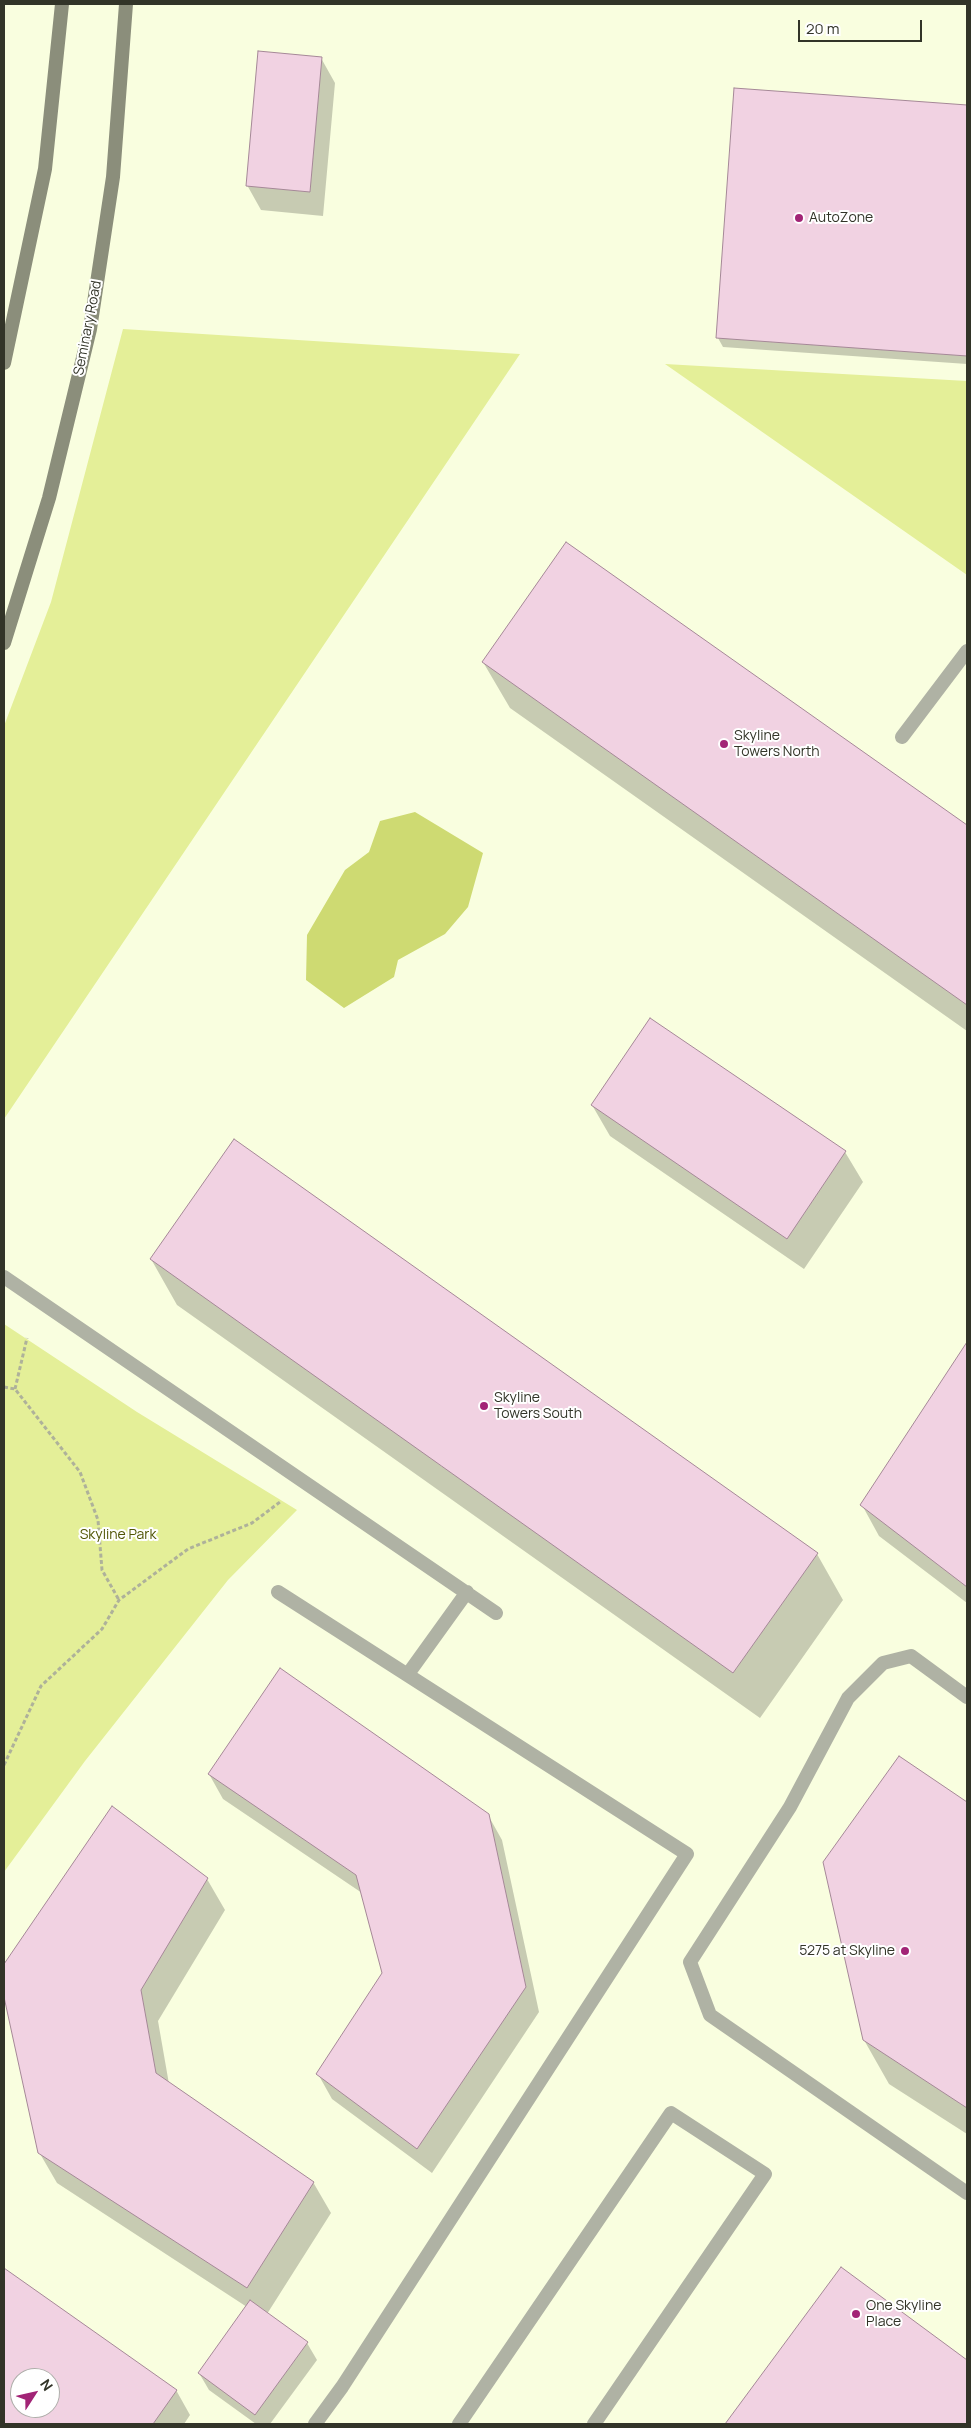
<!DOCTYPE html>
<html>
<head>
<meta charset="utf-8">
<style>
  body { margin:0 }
  #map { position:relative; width:971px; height:2428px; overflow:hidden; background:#f9fedf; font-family:Manrope,sans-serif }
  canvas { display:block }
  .frame { position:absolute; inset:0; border:5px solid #323428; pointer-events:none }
  .north { position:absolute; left:10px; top:2368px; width:50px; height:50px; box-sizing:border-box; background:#fff; border:1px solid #adaea9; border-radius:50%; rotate:55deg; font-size:14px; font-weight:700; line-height:20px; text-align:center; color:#323428 }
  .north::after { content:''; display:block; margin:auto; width:18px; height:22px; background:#a22476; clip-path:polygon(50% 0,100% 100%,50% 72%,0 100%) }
  .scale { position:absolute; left:798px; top:20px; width:124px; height:22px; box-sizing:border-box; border:2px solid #323428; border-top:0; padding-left:6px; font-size:15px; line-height:18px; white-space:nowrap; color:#323428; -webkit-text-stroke:4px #fff; paint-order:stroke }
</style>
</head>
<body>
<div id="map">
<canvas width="971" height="2428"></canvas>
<div class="frame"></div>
<div class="north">N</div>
<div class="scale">20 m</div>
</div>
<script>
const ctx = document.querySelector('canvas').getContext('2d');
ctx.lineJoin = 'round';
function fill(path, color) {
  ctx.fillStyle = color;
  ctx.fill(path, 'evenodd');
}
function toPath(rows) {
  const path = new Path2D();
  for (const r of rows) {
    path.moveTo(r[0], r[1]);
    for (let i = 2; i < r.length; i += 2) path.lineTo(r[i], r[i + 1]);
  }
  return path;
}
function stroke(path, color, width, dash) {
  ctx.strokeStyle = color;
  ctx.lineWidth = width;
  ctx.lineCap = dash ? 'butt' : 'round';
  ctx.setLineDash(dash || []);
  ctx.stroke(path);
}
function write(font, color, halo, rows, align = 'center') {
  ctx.font = font + ' Manrope,sans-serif';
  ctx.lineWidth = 4;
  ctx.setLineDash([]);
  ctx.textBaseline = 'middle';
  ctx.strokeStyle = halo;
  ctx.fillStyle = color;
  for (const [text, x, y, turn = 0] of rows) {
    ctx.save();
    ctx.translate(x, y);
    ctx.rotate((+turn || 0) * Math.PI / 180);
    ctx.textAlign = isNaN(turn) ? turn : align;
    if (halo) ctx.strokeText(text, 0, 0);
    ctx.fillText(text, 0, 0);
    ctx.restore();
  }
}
const green = toPath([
  [123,329,520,354,4,1119,4,726,51,602],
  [665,364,967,381,967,575],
  [4,1324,137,1412,297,1510,228,1580,85,1761,4,1872]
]);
const water = toPath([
  [415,812,483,853,468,907,445,934,398,960,394,977,344,1008,306,980,307,935,345,870,369,852,380,821]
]);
const shadow = toPath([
  [321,58,335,83,323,216,261,210,247,185],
  [735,89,967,106,967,364,723,347,718,338],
  [567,543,967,827,967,1031,510,708,483,662],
  [592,1105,845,1152,863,1182,804,1269,610,1136],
  [151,1259,817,1554,843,1600,760,1718,177,1305],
  [967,1345,967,1603,879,1536,862,1505],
  [899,1757,967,1804,967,2134,889,2084,864,2040],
  [209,1774,488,1815,502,1840,539,2012,432,2173,332,2099,318,2074,384,1974,362,1893,223,1799],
  [113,1808,207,1879,225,1910,158,2021,169,2084,313,2182,331,2213,267,2314,307,2343,317,2360,270,2424,256,2424,209,2390,199,2373,247,2307,57,2183,39,2152,4,1991,4,1967],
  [841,2269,967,2362,967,2424,727,2424],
  [4,2270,176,2390,190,2415,184,2424,4,2424],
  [20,2378,50,2378,50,2408,20,2408]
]);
const building = toPath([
  [258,51,322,57,310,192,246,186,258,51],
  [734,88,967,105,967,356,716,338,734,88],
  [566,542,967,825,967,1005,482,662,566,542],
  [650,1018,846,1151,787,1239,591,1105,650,1018],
  [234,1139,818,1553,733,1673,150,1259,234,1139],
  [967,1342,967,1587,860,1505,967,1342],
  [280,1668,489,1814,526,1987,417,2149,316,2074,382,1973,356,1875,208,1774,280,1668],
  [899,1756,967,1802,967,2108,863,2040,823,1862,899,1756],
  [112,1806,208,1878,141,1990,156,2073,314,2182,247,2288,38,2153,4,1997,4,1964,112,1806],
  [841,2267,967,2360,967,2424,725,2424,841,2267],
  [4,2268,177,2390,153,2424,4,2424,4,2268],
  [20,2378,50,2378,50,2408,20,2408,20,2378],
  [250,2300,308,2342,255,2415,198,2373,250,2300]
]);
const path = toPath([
  [4,1387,15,1389,80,1472,98,1520,102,1570,119,1600],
  [15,1389,27,1338],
  [4,1765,41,1686,102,1629,119,1600,188,1549,252,1523,280,1502]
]);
const service = toPath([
  [902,737,967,651],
  [4,1277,496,1613],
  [278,1592,687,1854,342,2387,315,2424],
  [408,1674,467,1592],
  [967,1697,911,1656,883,1663,848,1698,790,1807,690,1962,710,2015,967,2193],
  [459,2424,671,2113,765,2174,594,2424]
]);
const secondary = toPath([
  [4,363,45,169,62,4],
  [4,643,49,498,90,329,113,177,126,4]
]);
const markers = [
  [799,218,5,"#a22476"],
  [724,744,5,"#a22476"],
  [484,1406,5,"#a22476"],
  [905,1951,5,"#a22476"],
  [856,2314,5,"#a22476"]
];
const poiNames = [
  ["AutoZone",809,218],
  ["Skyline",734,736],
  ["Towers North",734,752],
  ["Skyline",494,1398],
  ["Towers South",494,1414],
  ["5275 at Skyline",895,1951,"right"],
  ["One Skyline",866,2306],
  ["Place",866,2322]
];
const streetNames = [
  ["Seminary Road",88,328,-79]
];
const parkNames = [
  ["Skyline Park",118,1535]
];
fill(green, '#e4ef98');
fill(water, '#ceda72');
fill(shadow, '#0003');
fill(building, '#f1d2e2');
stroke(building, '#a58897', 1);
stroke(path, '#aeb19a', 3, [4, 2.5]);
stroke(service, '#afb2a4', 14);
stroke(secondary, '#8b8e7b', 14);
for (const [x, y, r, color] of markers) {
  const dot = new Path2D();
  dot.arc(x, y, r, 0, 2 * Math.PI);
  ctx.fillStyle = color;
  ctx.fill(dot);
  stroke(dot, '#fff', 2);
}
write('14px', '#323428', '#fff', poiNames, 'left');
write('14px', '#323428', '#fff', streetNames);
write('14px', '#515605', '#fff', parkNames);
</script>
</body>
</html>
